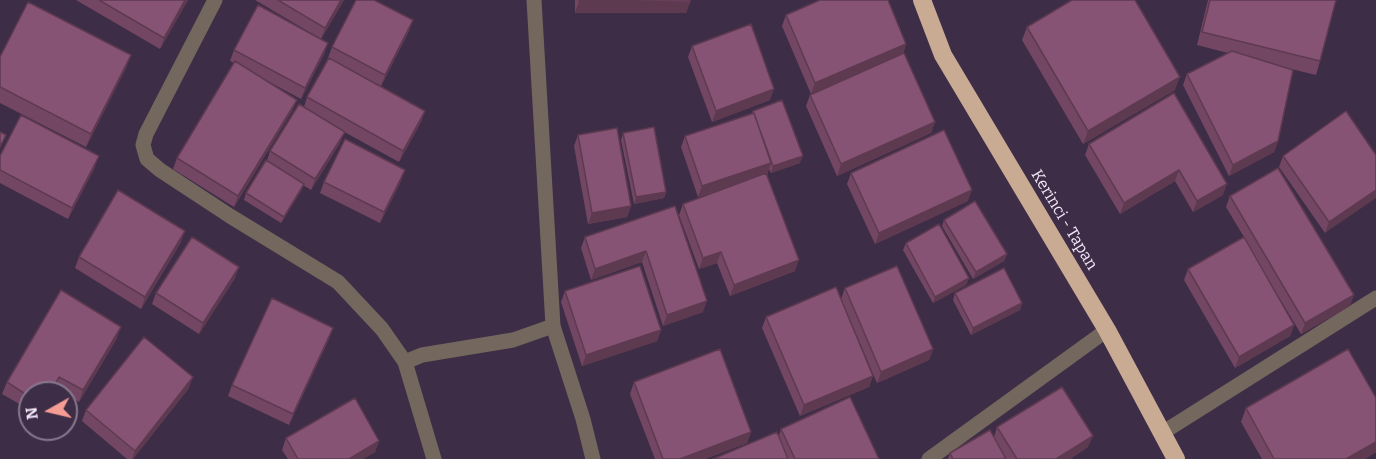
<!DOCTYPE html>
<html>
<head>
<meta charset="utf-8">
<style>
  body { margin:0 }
  #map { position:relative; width:1376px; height:459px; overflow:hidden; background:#3e2d46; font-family:Bitter,serif }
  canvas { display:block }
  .north { position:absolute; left:18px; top:381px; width:60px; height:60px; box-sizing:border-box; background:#3e2d46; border:2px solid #87788e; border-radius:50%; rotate:262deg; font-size:16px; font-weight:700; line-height:24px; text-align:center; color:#f4e9f9 }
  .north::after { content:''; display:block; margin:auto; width:21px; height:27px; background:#f59c94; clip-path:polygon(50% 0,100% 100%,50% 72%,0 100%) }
</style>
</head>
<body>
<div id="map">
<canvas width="1376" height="459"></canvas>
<div class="north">N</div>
</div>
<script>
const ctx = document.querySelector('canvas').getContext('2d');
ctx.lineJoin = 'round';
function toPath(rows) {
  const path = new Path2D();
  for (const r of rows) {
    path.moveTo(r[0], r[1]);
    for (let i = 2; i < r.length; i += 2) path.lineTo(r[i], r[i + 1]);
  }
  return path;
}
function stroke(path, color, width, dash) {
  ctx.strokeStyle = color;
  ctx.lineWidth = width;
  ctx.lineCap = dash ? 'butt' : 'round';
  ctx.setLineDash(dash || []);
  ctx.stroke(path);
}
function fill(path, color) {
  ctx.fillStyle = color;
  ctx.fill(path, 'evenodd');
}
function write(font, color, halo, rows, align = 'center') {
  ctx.font = font + ' Bitter,serif';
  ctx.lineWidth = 4.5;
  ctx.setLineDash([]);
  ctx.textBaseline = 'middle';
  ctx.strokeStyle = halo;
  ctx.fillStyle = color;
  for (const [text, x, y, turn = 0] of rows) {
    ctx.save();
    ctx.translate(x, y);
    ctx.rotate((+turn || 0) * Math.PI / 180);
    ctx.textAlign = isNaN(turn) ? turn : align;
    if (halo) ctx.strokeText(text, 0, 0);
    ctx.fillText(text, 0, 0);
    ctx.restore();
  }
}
const street = toPath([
  [215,0,146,134,143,145,147,159,160,170,230,216,338,282,382,329,405,362,434,459],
  [534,0,553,326,583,419,593,459],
  [405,362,422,355,513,340,553,326],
  [1162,433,1376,298],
  [929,459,1107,330]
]);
const highway = toPath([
  [922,0,943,55,1107,330,1176,459]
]);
const wall = toPath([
  [76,0,188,0,160,49],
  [255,0,344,0,321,39],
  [575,0,690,0,690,2,686,13,575,13],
  [1208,0,1336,0,1320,61,1316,75,1275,65,1278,141,1274,152,1229,176,1183,85,1187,74,1228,53,1197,45],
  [786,15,906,44,903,54,935,122,931,133,837,176,806,106,810,95,866,70,811,94,782,26],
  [413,20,409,31,381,86,354,72,425,111,421,122,399,162,339,129,340,143,311,190,303,185,301,191,281,223,244,200,246,193,267,161,270,151,304,107,307,97,328,58,332,47],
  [1027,27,1175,90,1083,144,1022,40],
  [328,43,324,54,301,99,262,78,297,100,292,111,234,207,173,169,177,158,234,63,230,61,234,50],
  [692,46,770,100,712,122,688,57],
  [131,55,126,68,86,147,0,103,0,57],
  [1174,93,1223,195,1193,212,1175,181,1120,214,1085,155,1089,144],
  [753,111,800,163,771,173,769,169,767,175,795,271,730,296,717,263,699,269,679,215,683,204,715,192,698,197,681,147,685,136,752,113],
  [623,133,666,192,664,198,634,204,621,140],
  [578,135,631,206,627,217,588,224,574,146],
  [1376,155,1325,233,1279,167,1283,156],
  [0,156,95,167,68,219,0,183],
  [405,170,401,181,380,223,320,193,324,182],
  [851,173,968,201,875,244,847,184],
  [1230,196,1350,306,1301,334,1256,259,1294,325,1290,336,1235,368,1184,280,1188,269,1244,237,1226,207],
  [675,206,703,312,663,326,642,262,591,280,581,248,585,237],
  [944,220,1007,254,1004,261,973,279,942,226],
  [181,242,141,309,75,268,79,257],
  [906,243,969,278,966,285,933,303,903,250],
  [235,278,199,334,152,304,156,293],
  [845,288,933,349,929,360,877,383,841,299],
  [565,291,661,330,657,341,582,366,561,302],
  [955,293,1022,303,1020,310,971,335,953,300],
  [766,317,873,376,869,387,800,416,762,328],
  [117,338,79,402,66,394,66,393,64,393,55,388,52,393,30,393,30,410,2,394,7,382],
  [329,339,289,425,228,396,232,385],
  [634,382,751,432,747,443,705,459,655,459,630,394],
  [189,388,133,459,127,459,82,421,86,410],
  [1246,408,1376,452,1365,459,1262,459,1241,422],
  [997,427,1088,447,1070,459,948,459,950,453,994,437],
  [781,429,879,459,713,459,779,436],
  [286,438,379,441,375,452,363,459,288,459,282,450]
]);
const shadedWall = toPath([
  [185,0,188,0,160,49,164,38],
  [341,0,344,0,321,39,325,28],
  [579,1,690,2,686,13,575,13],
  [413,20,409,31,381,86,385,75],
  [328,43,324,54,301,99,305,88],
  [906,44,902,55,811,94,815,83],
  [131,55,126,68,86,147,91,134],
  [1180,77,1175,90,1083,144,1088,131],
  [774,89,770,100,712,122,716,111],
  [297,100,292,111,234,207,238,196],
  [425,111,421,122,399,162,403,151],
  [935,122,931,133,837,176,841,164],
  [345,132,340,143,311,190,315,179],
  [1278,141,1274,152,1229,176,1233,165],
  [99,156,95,167,68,219,72,208],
  [803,156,800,163,771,173,773,166],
  [771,163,767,174,698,197,702,186],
  [405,170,401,181,380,223,384,212],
  [1179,170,1175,181,1120,214,1124,203],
  [304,184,301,191,281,223,284,217],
  [1227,184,1223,195,1193,212,1197,201],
  [972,190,968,201,875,244,879,233],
  [1376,190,1376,198,1325,233,1329,222],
  [666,192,664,198,634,204,636,197],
  [631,206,627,217,588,224,592,213],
  [185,231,181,242,141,309,145,297],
  [646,251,642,262,591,280,595,269],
  [721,252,717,263,699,269,703,258],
  [1007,254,1004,261,973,279,976,272],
  [799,260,795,271,730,296,734,285],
  [239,267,235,278,199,334,203,323],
  [969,278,966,285,933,303,935,297],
  [1354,295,1350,306,1301,334,1305,323],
  [707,301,703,312,663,326,667,315],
  [1022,303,1020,310,971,335,973,328],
  [1294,325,1290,336,1235,368,1239,357],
  [121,327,117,338,79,402,83,390],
  [333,328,329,339,289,425,293,414],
  [661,330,657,341,582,366,586,355],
  [933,349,929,360,877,383,881,372],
  [873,376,869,387,800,416,804,405],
  [59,377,52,393,50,393],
  [193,377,189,388,133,459,132,459,135,451],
  [751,432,747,443,705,459,680,459],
  [1093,436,1088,447,1070,459,1056,459],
  [379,441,375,452,363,459,349,459],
  [1376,442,1376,452,1365,459,1346,459]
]);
const building = toPath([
  [99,0,185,0,164,38,99,0],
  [278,0,341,0,325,28,278,0],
  [356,0,374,0,413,20,385,75,332,47,356,0],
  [579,0,690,0,690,2,579,1,579,0],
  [820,0,888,0,906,44,815,83,786,15,820,0],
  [1072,0,1135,0,1180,77,1088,131,1027,27,1072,0],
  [1210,0,1336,0,1320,61,1202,32,1210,0],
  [28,2,131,55,91,134,0,87,0,57,28,2],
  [258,5,328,43,305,88,234,50,258,5],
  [751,24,774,89,716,111,692,46,751,24],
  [1232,51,1293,70,1278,141,1233,165,1187,74,1232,51],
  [904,53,935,122,841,164,810,95,904,53],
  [329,58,425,111,403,151,307,97,329,58],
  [235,61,297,100,238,196,177,158,235,61],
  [1174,93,1227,184,1197,201,1179,170,1124,203,1089,144,1174,93],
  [782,100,803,156,773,166,753,111,782,100],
  [299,104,345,132,315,179,270,151,299,104],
  [1346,111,1376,155,1376,190,1329,222,1283,156,1346,111],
  [754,113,771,163,702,186,685,136,754,113],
  [21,115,99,156,72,208,0,170,0,156,21,115],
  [654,127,666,192,636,197,623,133,654,127],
  [617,128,631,206,592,213,578,135,617,128],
  [944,130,972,190,879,233,851,173,944,130],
  [0,132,6,135,0,147,0,132],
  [345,139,405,170,384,212,324,182,345,139],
  [266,160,304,184,284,217,246,193,266,160],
  [1278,168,1354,295,1305,323,1230,196,1278,168],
  [766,173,799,260,734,285,721,252,703,258,683,204,766,173],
  [118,190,185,231,145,297,79,257,118,190],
  [975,201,1007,254,976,272,944,220,975,201],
  [675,206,707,301,667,315,646,251,595,269,585,237,675,206],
  [939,224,969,278,935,297,906,243,939,224],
  [192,237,239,267,203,323,156,293,192,237],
  [1244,237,1294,325,1239,357,1188,269,1244,237],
  [640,266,661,330,586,355,565,291,640,266],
  [897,266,933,349,881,372,845,288,897,266],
  [1004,268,1022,303,973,328,955,293,1004,268],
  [836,287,873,376,804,405,766,317,836,287],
  [61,290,121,327,83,390,59,377,50,393,30,393,30,397,7,382,61,290],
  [272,298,333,328,293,414,232,385,272,298],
  [144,337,193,377,135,451,86,410,144,337],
  [720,349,751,432,680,459,663,459,634,382,720,349],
  [1348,349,1376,398,1376,442,1346,459,1274,459,1246,408,1348,349],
  [1062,387,1093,436,1056,459,1017,459,997,427,1062,387],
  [850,397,879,459,795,459,781,429,850,397],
  [355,398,379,441,349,459,298,459,286,438,355,398],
  [990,430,1006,459,953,459,950,453,990,430],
  [777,432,788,459,713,459,777,432]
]);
const streetNames = [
  ["Kerinci - Tapan",1064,220,59]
];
stroke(street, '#73675e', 15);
stroke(highway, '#c9aa93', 18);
fill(wall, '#734764');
fill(shadedWall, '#5e3a51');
fill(building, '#865374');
stroke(building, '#5e3a51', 1.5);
write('16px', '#f4e9f9', '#3e2d46', streetNames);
</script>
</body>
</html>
